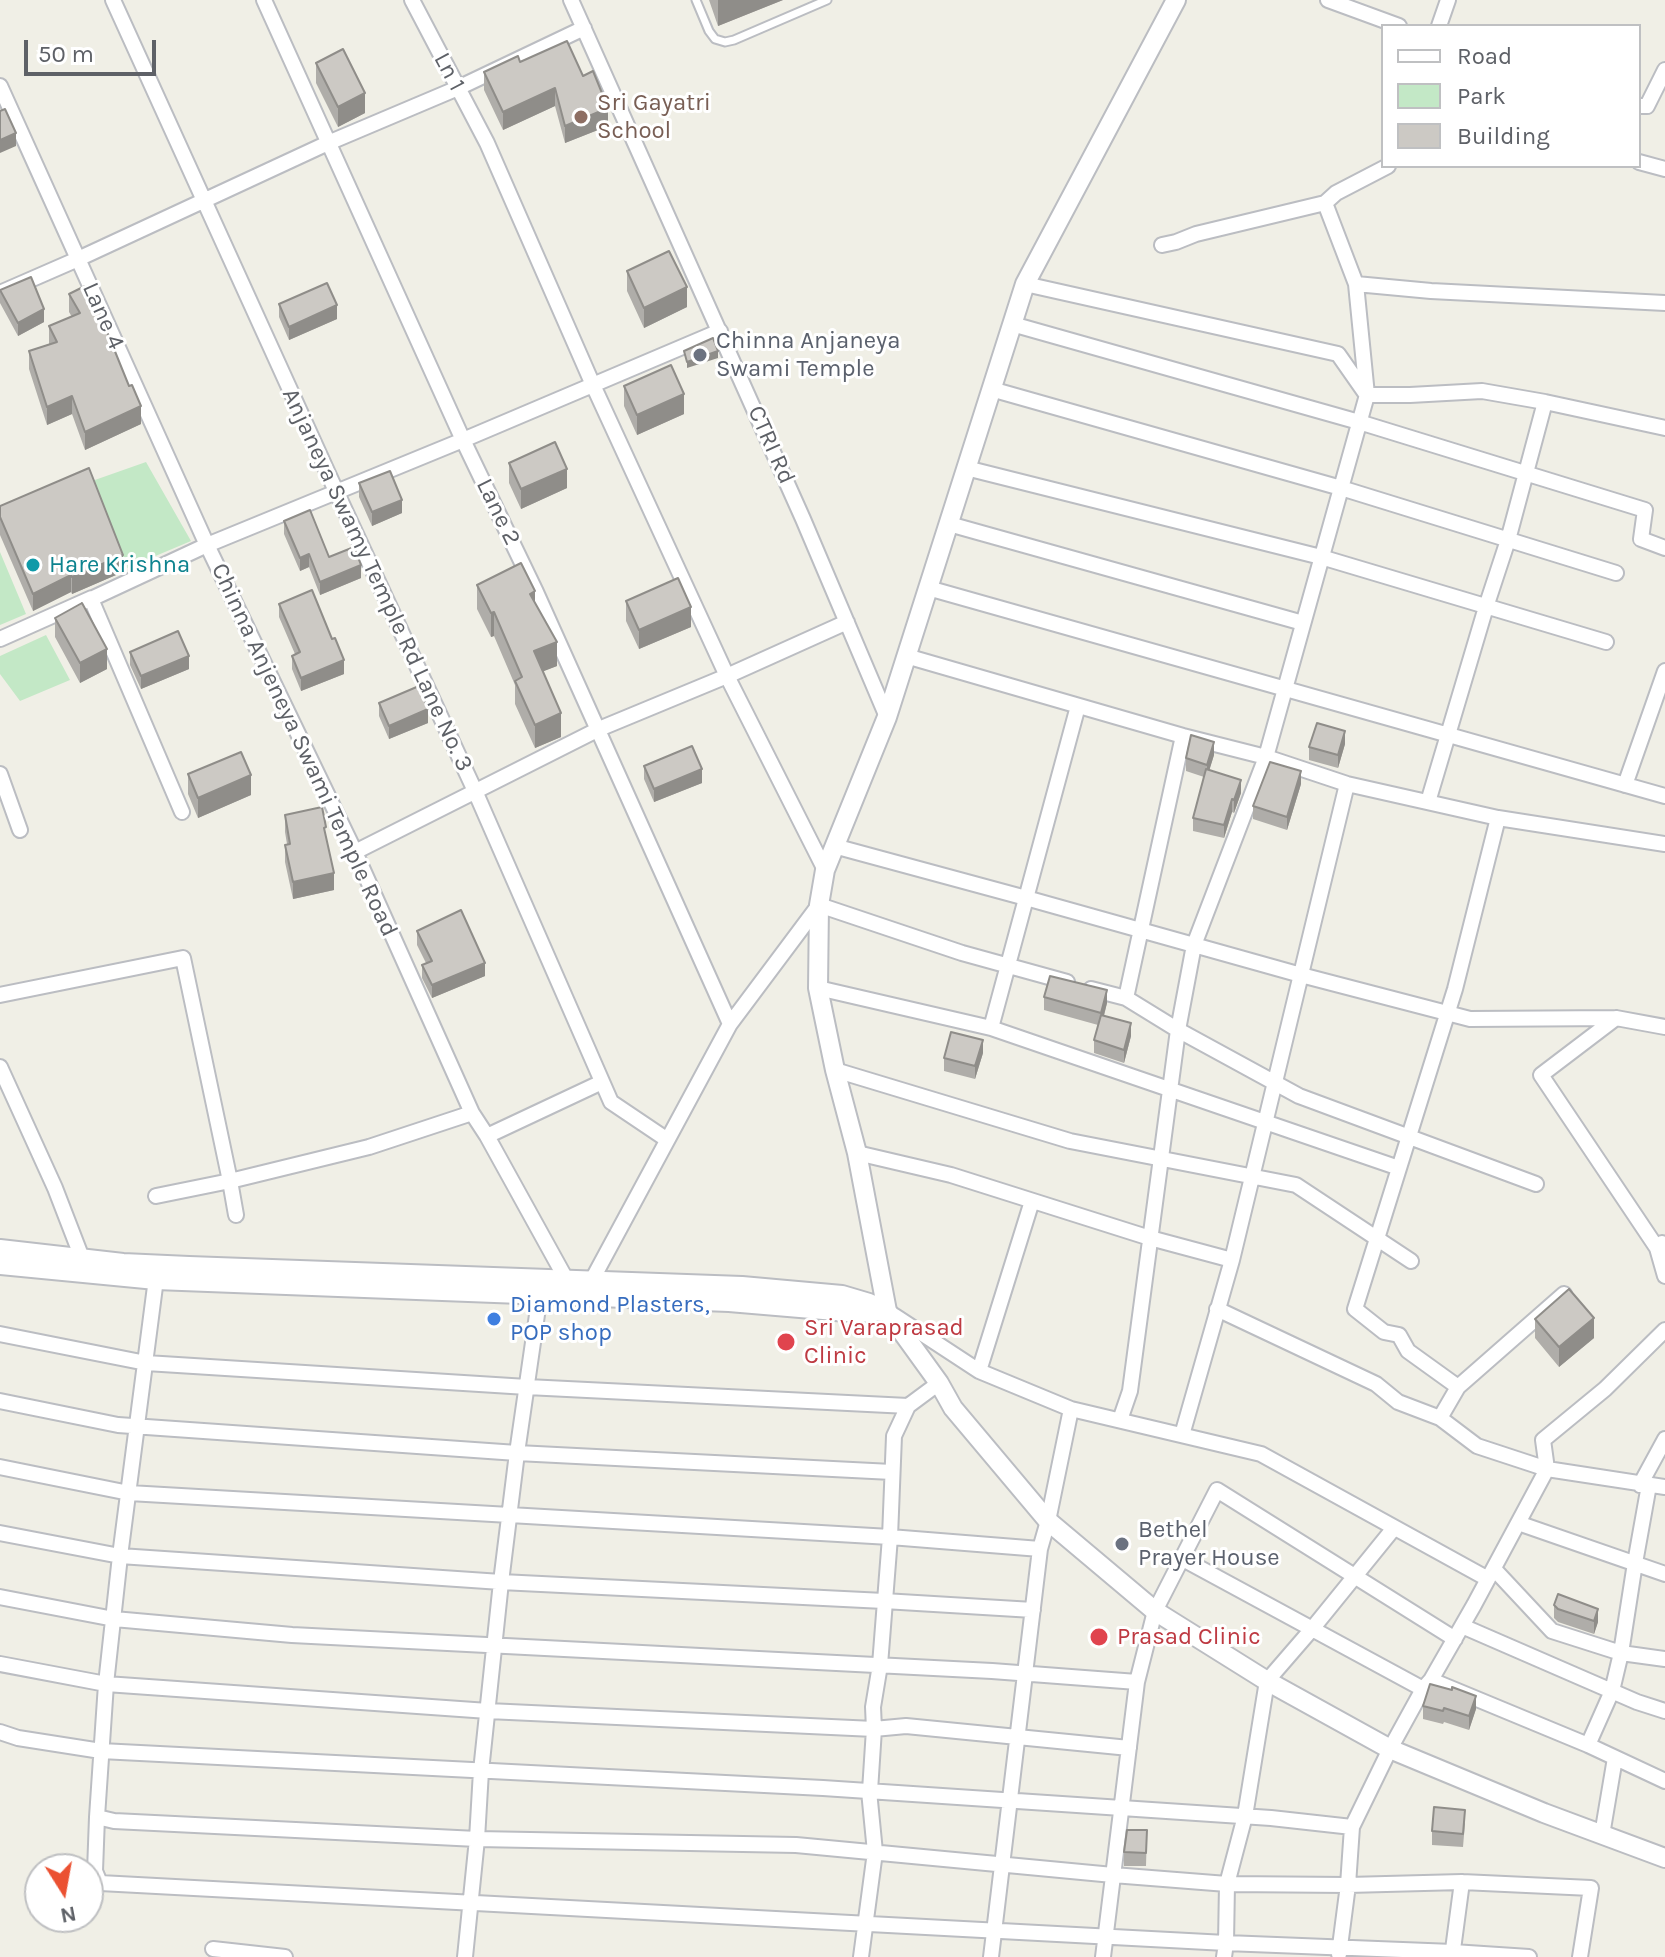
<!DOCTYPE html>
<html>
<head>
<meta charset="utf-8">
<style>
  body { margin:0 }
  #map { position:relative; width:1665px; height:1957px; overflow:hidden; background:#f0efe6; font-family:Karla,sans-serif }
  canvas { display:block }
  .legend { position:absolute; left:1381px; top:24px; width:260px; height:144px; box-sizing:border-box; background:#fff; border:2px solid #bfc0c2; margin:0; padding:10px 14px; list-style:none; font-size:24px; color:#5e6167 }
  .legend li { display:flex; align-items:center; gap:16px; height:40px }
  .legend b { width:40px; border:2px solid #bfc0c2 }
  .north { position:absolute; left:24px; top:1853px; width:80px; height:80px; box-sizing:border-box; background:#fff; border:2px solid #bfc0c2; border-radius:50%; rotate:169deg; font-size:22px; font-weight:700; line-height:32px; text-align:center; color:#5e6167 }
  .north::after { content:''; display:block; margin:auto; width:28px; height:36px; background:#eb5132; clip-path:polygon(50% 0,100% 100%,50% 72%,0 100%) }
  .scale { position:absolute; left:24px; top:40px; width:132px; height:36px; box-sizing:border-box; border:4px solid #5e6167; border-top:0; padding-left:10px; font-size:24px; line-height:28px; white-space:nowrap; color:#5e6167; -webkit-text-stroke:6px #fff; paint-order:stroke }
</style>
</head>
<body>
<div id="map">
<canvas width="1665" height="1957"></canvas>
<ul class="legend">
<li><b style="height:10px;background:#fff"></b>Road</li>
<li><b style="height:22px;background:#c3e8c6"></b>Park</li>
<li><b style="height:22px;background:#ccc9c4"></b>Building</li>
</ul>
<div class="north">N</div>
<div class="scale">50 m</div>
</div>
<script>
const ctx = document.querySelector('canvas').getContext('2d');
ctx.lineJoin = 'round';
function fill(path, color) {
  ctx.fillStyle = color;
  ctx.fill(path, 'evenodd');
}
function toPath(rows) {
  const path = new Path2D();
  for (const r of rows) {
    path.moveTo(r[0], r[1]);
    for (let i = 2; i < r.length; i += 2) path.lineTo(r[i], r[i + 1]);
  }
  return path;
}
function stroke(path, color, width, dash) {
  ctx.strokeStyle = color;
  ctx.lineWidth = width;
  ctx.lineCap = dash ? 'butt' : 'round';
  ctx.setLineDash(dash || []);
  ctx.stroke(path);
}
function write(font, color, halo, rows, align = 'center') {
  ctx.font = font + ' Karla,sans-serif';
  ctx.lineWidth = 6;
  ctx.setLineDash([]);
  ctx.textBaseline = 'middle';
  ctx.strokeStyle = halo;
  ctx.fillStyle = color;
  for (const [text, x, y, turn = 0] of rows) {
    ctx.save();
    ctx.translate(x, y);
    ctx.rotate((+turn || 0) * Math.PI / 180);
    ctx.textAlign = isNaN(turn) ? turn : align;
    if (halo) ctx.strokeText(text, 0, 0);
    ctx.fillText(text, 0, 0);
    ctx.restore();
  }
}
const green = toPath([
  [146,462,191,541,127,568,92,481],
  [0,552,26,614,0,625],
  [46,635,70,680,20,701,0,674,0,656]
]);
const service = toPath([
  [696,0,709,31,715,39,725,42,734,40,827,0]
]);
const minor = toPath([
  [113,0,336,491,475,791,611,1102,666,1139],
  [264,0,463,440,536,592,730,1024],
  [412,0,487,143,593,385,727,676,825,870],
  [571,0,803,519,887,717],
  [1328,0,1399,26],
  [1439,26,1448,0],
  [0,86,207,545,91,599,182,812],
  [1639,106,1647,106,1665,70],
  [1639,162,1665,169],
  [1162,245,1176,242,1196,234,1325,203,1336,193,1388,166],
  [1025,284,1338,354,1366,394],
  [1356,284,1431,291,1665,303],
  [0,293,78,259,328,143,458,88,584,28],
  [1012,324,1359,422,1645,510,1641,539,1665,548],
  [991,389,1341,488,1616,573],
  [1367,395,1410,395,1482,391,1545,402,1665,428],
  [966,468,1321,557,1606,642],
  [949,524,1303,623],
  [928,588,1665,796],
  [0,639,92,598],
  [906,656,1183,736,1266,757,1347,784,1498,818,1665,844],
  [1078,706,991,1028,1399,1168],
  [0,774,20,830],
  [1625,785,1665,671],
  [1428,802,1486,607,1508,540,1545,402],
  [834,846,1026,898,1301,975,1470,1019,1616,1018,1665,1027],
  [355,852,599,729,727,676,847,622],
  [818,988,991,1028],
  [1091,989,1126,998,1178,1030,1299,1096,1536,1184],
  [0,995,183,958,230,1181,236,1215],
  [1126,998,1183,736],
  [1616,1018,1541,1075,1657,1248,1665,1248],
  [0,1067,55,1188,82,1258],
  [835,1070,1070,1141,1296,1185,1411,1261],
  [487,1136,602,1082],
  [857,1153,951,1175,1150,1238,1232,1260],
  [156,1196,230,1181,369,1147,472,1113],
  [1662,1243,1657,1248,1665,1276],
  [157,1271,120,1556,106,1684,97,1817,95,1871,100,1883,1226,1943,1453,1952,1529,1957],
  [566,1279,487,1136,472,1113,355,852,207,545,463,440,720,331],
  [592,1280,730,1024,819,905,962,953,1067,982],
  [1217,1309,1376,1384,1398,1402,1440,1418,1477,1446,1547,1469,1665,1487],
  [895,1316,979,1371,1071,1409],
  [0,1334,146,1363,527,1387,908,1406],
  [979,1371,1032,1201],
  [1458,1387,1408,1351,1399,1335,1384,1332,1355,1309,1455,989,1498,818],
  [0,1401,118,1425,517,1453,892,1472],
  [1440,1418,1458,1387,1564,1294],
  [1120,1420,1130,1391,1178,1030,1194,945,1266,757,1367,395,1356,284,1325,203],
  [1182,1435,1232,1260,1347,784],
  [0,1467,129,1493,890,1537,1040,1549],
  [1640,1485,1665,1439],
  [1518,1523,1665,1574],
  [0,1533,120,1556,501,1582,884,1601,1033,1610],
  [1183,1559,1423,1689],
  [1494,1569,1552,1631,1621,1653,1665,1659],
  [0,1597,114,1619,292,1635,992,1671,1137,1682],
  [1462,1626,1637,1702,1665,1711],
  [0,1664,106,1684,488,1711,874,1729,906,1726,1129,1748],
  [1431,1680,1588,1745,1665,1781],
  [0,1732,18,1738,101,1751,823,1788,1271,1818,1352,1827,1390,1749,1423,1689,1431,1680,1474,1605,1547,1469,1543,1440,1605,1389,1665,1330],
  [1588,1745,1612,1691,1621,1653,1635,1563,1649,1485],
  [97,1817,114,1821,477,1839,796,1845,1113,1875,1227,1884,1348,1885,1462,1882,1591,1888,1580,1957],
  [1602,1835,1615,1758],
  [213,1949,285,1957],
  [1339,1954,1348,1885,1352,1827],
  [465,1957,477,1839,481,1771,501,1582,517,1453,540,1294],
  [861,1957,875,1852,869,1791,870,1791,874,1729,873,1707,880,1665,890,1537,894,1436,908,1406,939,1383],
  [991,1957,1040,1549,1048,1521,1071,1409,1261,1454,1488,1579],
  [1103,1957,1137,1682,1155,1611,1217,1490,1455,1639],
  [1224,1957,1226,1943,1227,1884,1245,1816,1267,1681,1312,1629,1394,1528],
  [1452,1957,1462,1882]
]);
const tertiary = toPath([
  [1176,0,1025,284,887,717,825,870,819,905,818,988,835,1070,857,1153,887,1311,939,1383,953,1408,1048,1521,1155,1611,1267,1681,1390,1749,1544,1813,1665,1858],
  [0,1249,123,1263,189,1266,742,1286,842,1295,869,1303,887,1311],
  [0,1265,156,1280,729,1302,859,1313,884,1311]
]);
const wall = toPath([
  [709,0,783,0,718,26],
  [520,62,583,76,608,126,565,143,555,106,503,130,484,90,484,72],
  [316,63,365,113,338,127,316,83],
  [627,271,687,307,644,328,627,291],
  [0,290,44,322,18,336,0,303],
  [69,294,141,424,85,450,72,414,47,425,29,369,29,351,49,344,49,326,72,317,69,312],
  [279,304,337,319,289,340,279,317],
  [624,386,684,414,637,435,624,406],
  [509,463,567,488,521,509,509,483],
  [359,483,402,513,372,526,359,497],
  [0,506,123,572,72,594,71,592,33,611,0,535],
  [284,521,329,557,361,578,320,595,309,567,300,571,284,534],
  [477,585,535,604,557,666,543,671,561,737,535,748,515,704,515,685,494,636,491,637,477,609],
  [626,601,691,627,639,649,626,621],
  [279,604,344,674,301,691,292,669,292,656,295,654,279,617],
  [55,618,107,669,80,683,55,637],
  [130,652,189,669,141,689,130,665],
  [379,703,428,723,389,739,379,716],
  [1345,744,1338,768,1309,760,1309,747],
  [1214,755,1209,770,1241,793,1234,813,1232,812,1224,838,1193,831,1193,818,1204,777,1186,771,1186,758],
  [644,766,702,783,654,802,644,779],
  [188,774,251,795,198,818,188,794],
  [1301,784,1287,830,1253,819,1253,806],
  [285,815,326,839,334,890,293,899,285,862,285,845,287,844,285,832],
  [417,931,485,976,432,998,422,978,422,965,426,963,417,945],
  [1044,997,1107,1003,1104,1016,1131,1036,1124,1063,1094,1053,1094,1040,1098,1025,1044,1010],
  [983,1053,975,1079,944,1071,944,1058],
  [1535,1319,1594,1338,1559,1367,1535,1338],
  [1554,1605,1598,1622,1594,1634,1558,1622,1554,1618],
  [1423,1706,1476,1709,1469,1730,1444,1722,1443,1724,1423,1719],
  [1465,1823,1463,1847,1432,1845,1432,1831],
  [1147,1830,1146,1866,1124,1866,1124,1852]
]);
const shadedWall = toPath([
  [718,0,783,0,718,26],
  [555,88,555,106,503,130,503,112],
  [365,93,365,113,338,127,338,107],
  [608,108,608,126,565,143,565,126],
  [16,133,16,146,0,153,0,140],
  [687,287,687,307,644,328,644,308],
  [337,305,337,319,289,340,289,327],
  [44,309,44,322,18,336,18,323],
  [718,351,718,358,687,368,687,362],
  [684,394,684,414,637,435,637,415],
  [72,396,72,414,47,425,47,407],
  [141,406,141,424,85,450,85,432],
  [567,469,567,488,521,509,521,489],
  [402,500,402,513,372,526,372,512],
  [309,554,309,567,300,571,300,558],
  [123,555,123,572,72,594,72,577],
  [361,565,361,578,320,595,320,582],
  [71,575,71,592,33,611,33,594],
  [535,591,535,615,530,594],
  [691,607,691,627,639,649,639,630],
  [494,612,494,636,491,637,491,613],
  [557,642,557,666,534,675,534,651],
  [107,649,107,669,80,683,80,663],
  [189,656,189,669,141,689,141,676],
  [344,660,344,674,301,691,301,678],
  [428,709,428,723,389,739,389,726],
  [561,713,561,737,535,748,535,725],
  [1345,731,1345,744,1338,768,1338,755],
  [1214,742,1214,755,1207,778,1207,765],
  [702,769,702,783,654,802,654,789],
  [1301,771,1301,784,1287,830,1287,817],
  [251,775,251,795,198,818,198,798],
  [1241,780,1241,793,1234,813,1234,800],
  [1232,799,1232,812,1224,838,1224,825],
  [334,873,334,890,293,899,293,882],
  [485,963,485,976,432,998,432,985],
  [1107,990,1107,1003,1101,1026,1101,1013],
  [1131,1023,1131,1036,1124,1063,1124,1050],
  [983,1040,983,1053,975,1079,975,1066],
  [1594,1318,1594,1338,1559,1367,1559,1347],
  [1598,1609,1598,1622,1594,1634,1594,1621],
  [1476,1696,1476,1709,1469,1730,1469,1716]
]);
const building = toPath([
  [567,41,583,76,593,71,608,108,565,126,555,88,503,112,484,72,518,56,520,62,567,41],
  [343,49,365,93,338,107,316,63,343,49],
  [5,109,16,133,0,140,0,111,5,109],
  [669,251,687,287,644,308,627,271,669,251],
  [31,277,44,309,18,323,0,290,31,277],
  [327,283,337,305,289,327,279,304,327,283],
  [85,286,95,307,97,307,129,386,132,385,141,406,85,432,72,396,47,407,29,351,57,342,49,326,80,313,69,294,85,286],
  [713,338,718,351,687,362,684,351,713,338],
  [671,365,684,394,637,415,624,386,671,365],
  [555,442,567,469,521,489,509,463,555,442],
  [89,468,123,555,72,577,71,575,33,594,0,517,0,506,89,468],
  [390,471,402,500,372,512,359,483,390,471],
  [310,510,329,557,354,547,361,565,320,582,309,554,300,558,284,521,310,510],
  [521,563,535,591,530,594,557,642,534,651,561,713,535,725,515,681,522,677,494,612,491,613,477,585,521,563],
  [678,578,691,607,639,630,626,601,678,578],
  [312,590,332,639,335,638,344,660,301,678,292,656,300,652,279,604,312,590],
  [82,603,107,649,80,663,55,618,82,603],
  [178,631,189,656,141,676,130,652,178,631],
  [419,686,428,709,389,726,379,703,419,686],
  [1317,723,1345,731,1338,755,1309,747,1317,723],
  [1191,735,1214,742,1207,765,1186,758,1191,735],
  [692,746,702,769,654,789,644,766,692,746],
  [241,752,251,775,198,798,188,774,241,752],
  [1270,762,1301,771,1287,817,1253,806,1270,762],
  [1206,769,1241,780,1234,800,1232,799,1224,825,1193,818,1206,769],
  [322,807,326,827,324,828,334,873,293,882,285,845,290,844,285,815,322,807],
  [461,910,485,963,432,985,422,965,432,961,417,931,461,910],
  [1050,976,1107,990,1101,1013,1044,997,1050,976],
  [1101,1015,1131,1023,1124,1050,1094,1040,1101,1015],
  [951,1032,983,1040,975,1066,944,1058,951,1032],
  [1569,1289,1594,1318,1559,1347,1535,1319,1569,1289],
  [1558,1594,1598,1609,1594,1621,1558,1609,1554,1605,1558,1594],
  [1430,1684,1452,1690,1452,1687,1476,1696,1469,1716,1444,1708,1443,1711,1423,1706,1430,1684],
  [1434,1807,1465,1810,1463,1834,1432,1831,1434,1807],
  [1127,1830,1147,1830,1146,1853,1124,1852,1127,1830]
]);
const markers = [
  [581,117,8,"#8d6e63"],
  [700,355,8,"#6b7280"],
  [33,565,8,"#0f9aa8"],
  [494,1319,8,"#3f7fe0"],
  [786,1342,10,"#e0444e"],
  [1122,1544,8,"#6b7280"],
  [1099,1637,10,"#e0444e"]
];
const streetNames = [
  ["Ln 1",449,72,62],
  ["Lane 4",103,316,66],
  ["CTRI Rd",771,445,66],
  ["Lane 2",498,512,64],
  ["Anjaneya Swamy Temple Rd Lane No. 3",377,580,65],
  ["Chinna Anjeneya Swami Temple Road",304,750,65]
];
const educationNames = [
  ["Sri Gayatri",597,103],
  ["School",597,131]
];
const worshipNames = [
  ["Chinna Anjaneya",716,341],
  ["Swami Temple",716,369],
  ["Bethel",1138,1530],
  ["Prayer House",1138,1558]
];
const cultureNames = [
  ["Hare Krishna",49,565]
];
const shopNames = [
  ["Diamond Plasters,",510,1305],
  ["POP shop",510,1333]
];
const healthNames = [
  ["Sri Varaprasad",804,1328],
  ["Clinic",804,1356],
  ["Prasad Clinic",1117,1637]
];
fill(green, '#c3e8c6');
stroke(service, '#bbbdc2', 11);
stroke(minor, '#bbbdc2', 18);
stroke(tertiary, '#bbbdc2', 22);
stroke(service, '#fff', 7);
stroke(minor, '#fff', 14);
stroke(tertiary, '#fff', 18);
fill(wall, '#afada9');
fill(shadedWall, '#8f8d89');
fill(building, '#ccc9c4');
stroke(building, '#8f8d89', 2);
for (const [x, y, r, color] of markers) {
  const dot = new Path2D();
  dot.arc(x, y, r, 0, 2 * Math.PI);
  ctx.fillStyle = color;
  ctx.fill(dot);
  stroke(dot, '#fff', 3);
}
write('24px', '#5e6167', '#fff', streetNames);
write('24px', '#785e54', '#fff', educationNames, 'left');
write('24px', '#5b616d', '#fff', worshipNames, 'left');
write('24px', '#0d838f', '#fff', cultureNames, 'left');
write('24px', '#366cbe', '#fff', shopNames, 'left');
write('24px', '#be3a42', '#fff', healthNames, 'left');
</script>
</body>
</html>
